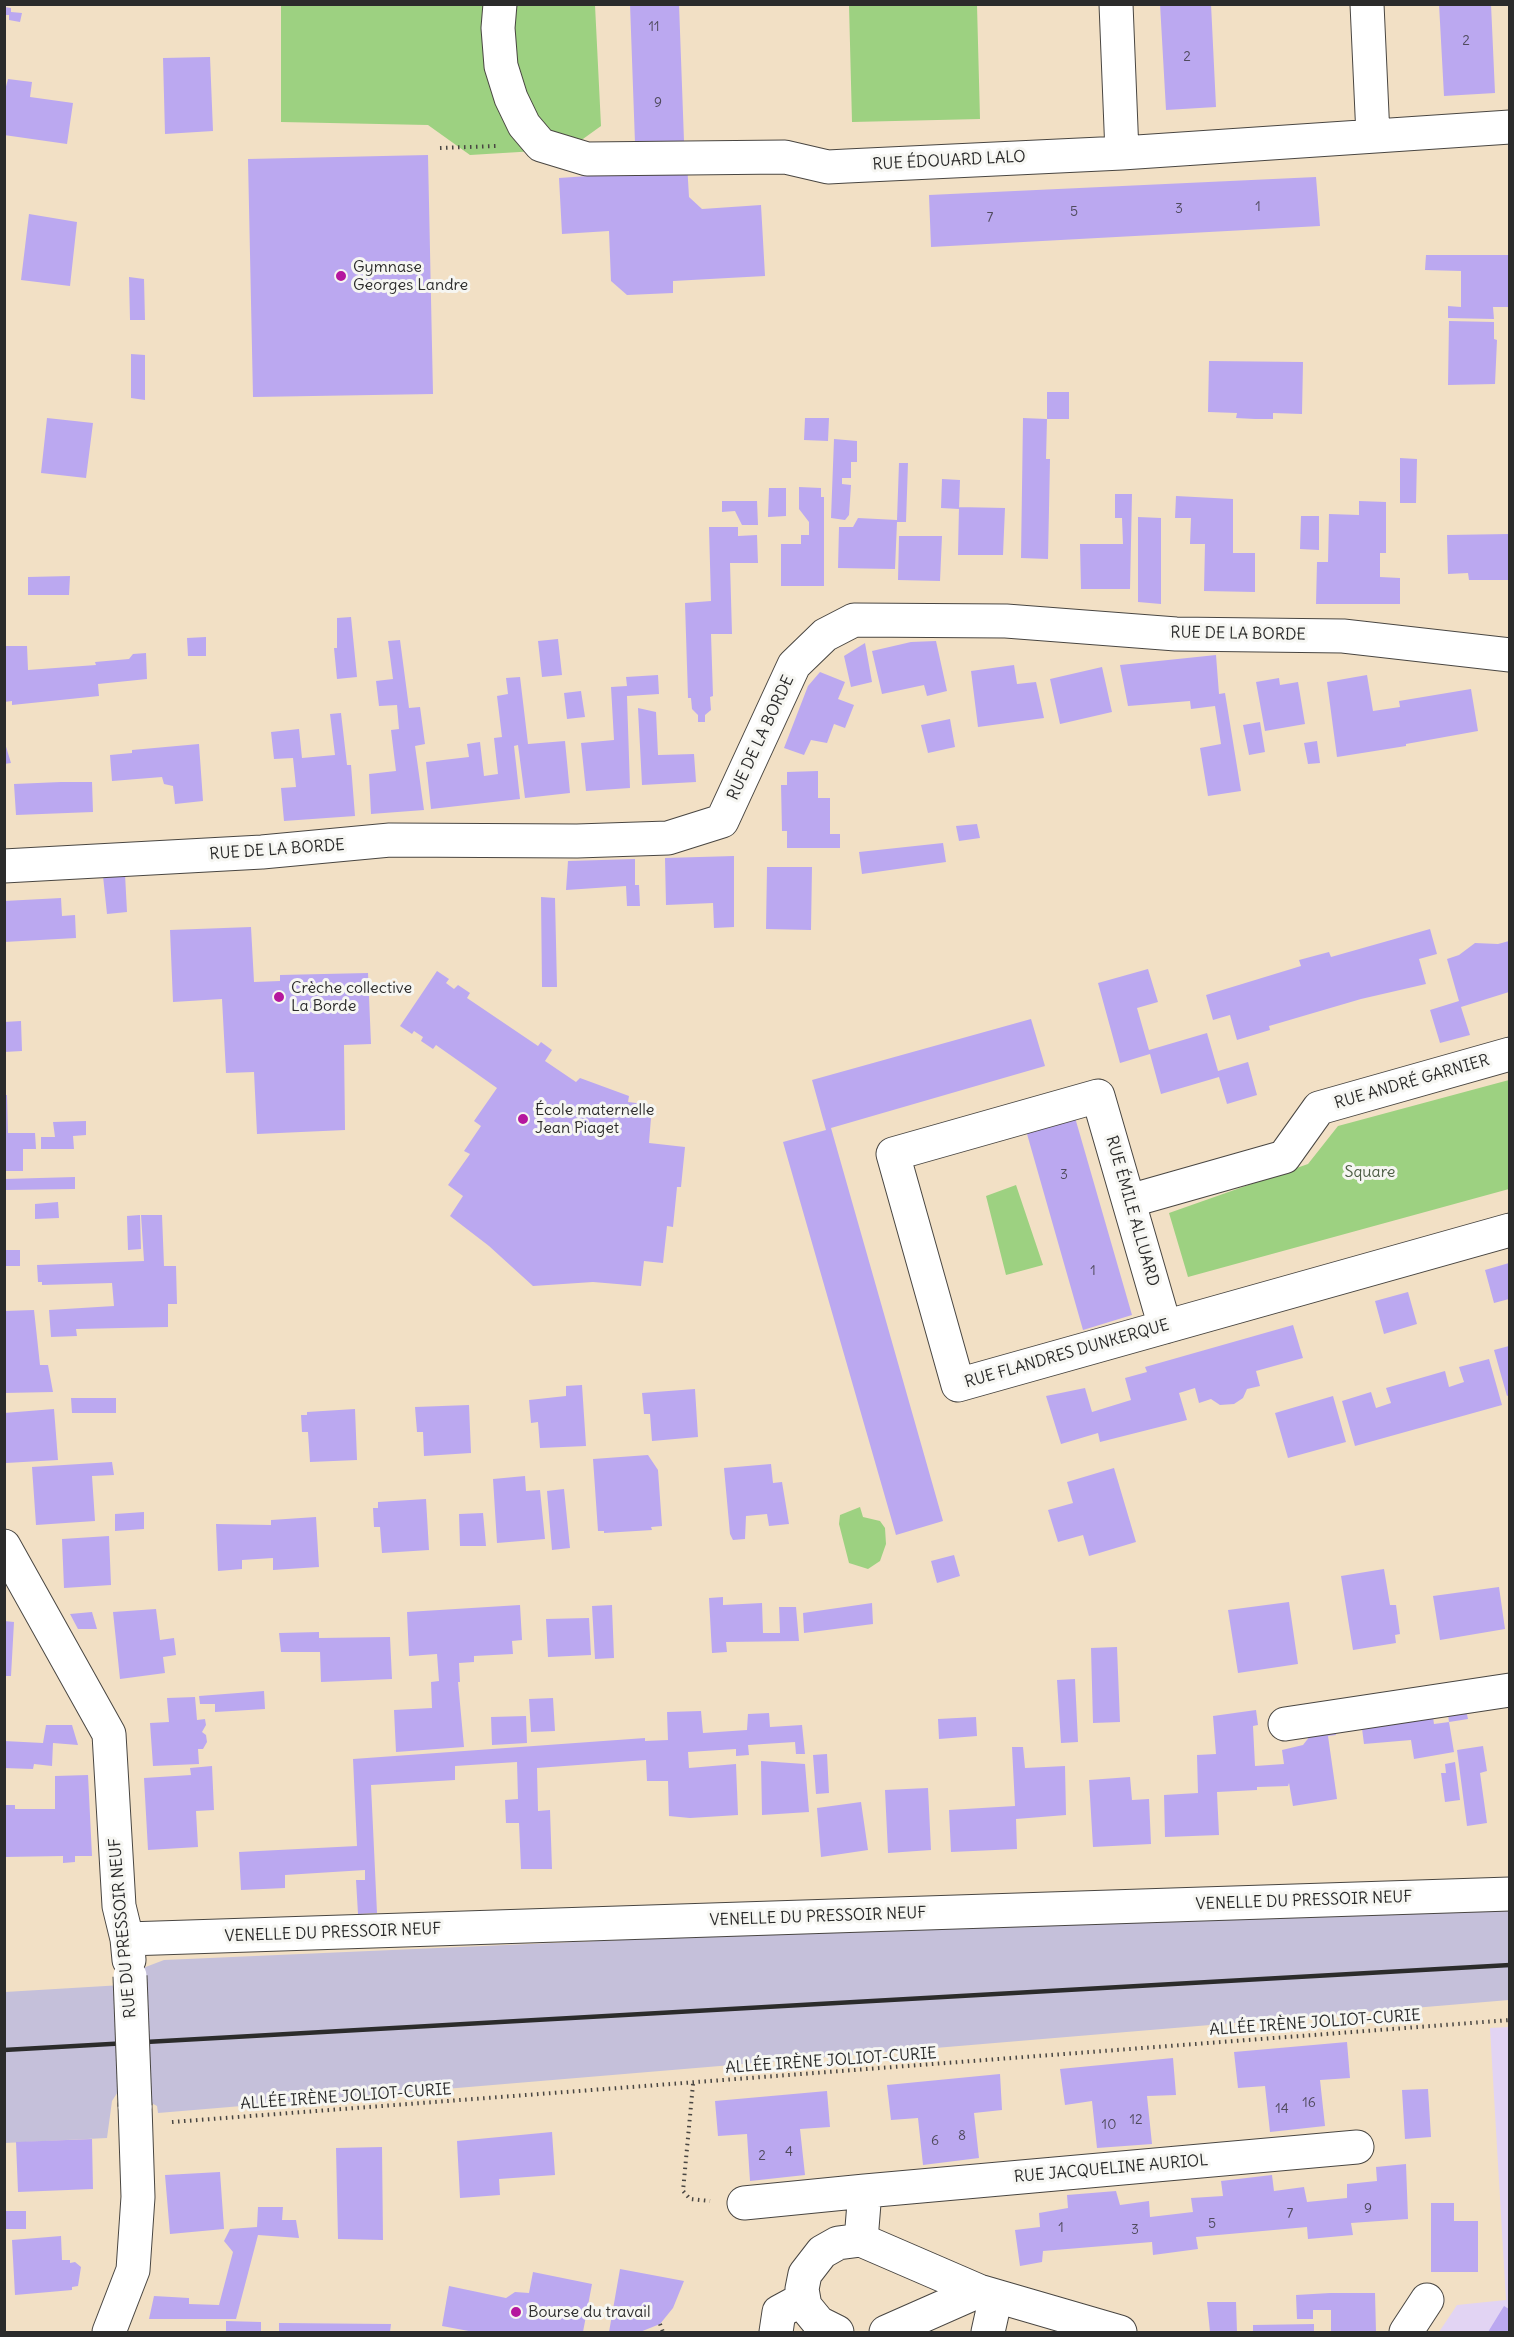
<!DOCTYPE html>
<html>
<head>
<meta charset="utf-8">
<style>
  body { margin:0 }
  #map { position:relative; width:1514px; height:2337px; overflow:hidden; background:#f2e0c5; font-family:Delius,sans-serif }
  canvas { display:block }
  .frame { position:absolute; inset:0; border:6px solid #2b2b2b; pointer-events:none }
</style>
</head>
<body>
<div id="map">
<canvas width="1514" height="2337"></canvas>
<div class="frame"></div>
</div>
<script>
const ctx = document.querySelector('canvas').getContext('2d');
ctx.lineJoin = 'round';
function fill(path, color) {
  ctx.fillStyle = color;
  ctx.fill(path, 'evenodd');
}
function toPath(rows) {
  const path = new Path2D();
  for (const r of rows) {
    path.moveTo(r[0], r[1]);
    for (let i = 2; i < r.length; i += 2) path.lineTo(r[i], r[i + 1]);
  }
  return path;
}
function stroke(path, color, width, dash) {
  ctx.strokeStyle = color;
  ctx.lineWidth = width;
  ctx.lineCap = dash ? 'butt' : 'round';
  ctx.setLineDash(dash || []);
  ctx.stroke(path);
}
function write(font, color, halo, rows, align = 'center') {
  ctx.font = font + ' Delius,sans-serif';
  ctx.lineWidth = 6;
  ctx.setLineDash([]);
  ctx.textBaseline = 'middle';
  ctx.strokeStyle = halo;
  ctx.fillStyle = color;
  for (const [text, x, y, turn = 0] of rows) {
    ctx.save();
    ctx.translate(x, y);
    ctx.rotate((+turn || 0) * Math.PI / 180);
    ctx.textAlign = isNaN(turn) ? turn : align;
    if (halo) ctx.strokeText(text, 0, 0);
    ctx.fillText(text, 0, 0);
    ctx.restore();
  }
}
const built = toPath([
  [1509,2027,1509,2332,1439,2332,1457,2305,1506,2300,1490,2028]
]);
const industrial = toPath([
  [1509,1901,1509,2000,158,2113,157,2106,121,2087,112,2101,107,2138,5,2143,5,1992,139,1984,143,1968,164,1960]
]);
const green = toPath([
  [281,5,595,5,601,126,569,149,470,155,428,125,281,122],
  [849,5,977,5,980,119,852,122],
  [1509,1080,1509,1189,1188,1277,1169,1213,1308,1164,1338,1126],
  [1016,1185,1043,1265,1006,1275,986,1196],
  [860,1507,863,1517,880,1521,885,1528,886,1544,880,1561,868,1569,849,1563,839,1524,840,1515]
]);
const building = toPath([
  [630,4,679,4,684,141,635,143],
  [1160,4,1211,4,1216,107,1166,110],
  [1439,4,1491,4,1495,93,1444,96],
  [4,7,11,8,11,12,22,13,20,22,9,20,9,15,4,15],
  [210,57,213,131,165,134,163,58],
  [8,79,32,82,30,97,73,103,67,144,4,135,4,94],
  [428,155,433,394,253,397,248,159],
  [687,163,689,197,702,209,761,205,765,276,673,281,673,293,627,295,611,281,609,231,562,234,559,178,618,174],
  [1316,177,1320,226,931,247,929,195],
  [29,214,77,222,70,286,21,280],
  [1426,255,1509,255,1509,307,1493,307,1494,319,1448,318,1448,306,1461,307,1461,271,1425,270],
  [129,277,144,279,145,320,130,320],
  [1449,321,1494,322,1494,339,1497,340,1495,384,1448,385],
  [131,354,145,355,145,400,131,398],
  [1209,361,1303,362,1302,414,1273,413,1273,419,1255,419,1236,418,1237,413,1208,412],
  [1047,392,1069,392,1069,419,1047,419],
  [47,418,93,423,86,478,41,473],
  [805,418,829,418,828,441,804,440],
  [1023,418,1047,419,1046,459,1050,459,1048,559,1021,558],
  [834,439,857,441,857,462,851,462,851,478,842,478,842,484,851,485,849,515,845,520,831,518],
  [1400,458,1417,459,1416,503,1400,503],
  [899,463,908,463,906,522,897,522,895,569,838,568,839,527,853,527,858,518,897,520],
  [942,479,960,480,959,509,941,508],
  [799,487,821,488,821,497,824,497,824,586,781,586,781,544,801,544,801,535,809,535,809,522,799,509],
  [769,488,786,488,786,516,768,517],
  [1115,494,1132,494,1130,589,1081,589,1080,544,1123,544,1122,518,1115,518],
  [1176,496,1233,499,1233,553,1255,553,1255,592,1204,591,1205,544,1190,544,1191,518,1175,518],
  [722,501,757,501,758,525,742,525,735,511,722,512],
  [1359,501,1386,502,1386,553,1380,553,1380,577,1400,578,1400,604,1316,604,1317,562,1328,562,1329,514,1359,515],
  [959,507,1005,508,1003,555,958,555],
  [1301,516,1319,516,1319,550,1300,549],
  [1138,517,1161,518,1161,604,1138,602],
  [709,527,738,527,738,536,757,535,758,563,730,563,732,634,711,634,713,696,710,697,711,710,705,715,705,722,698,722,698,715,692,709,691,698,688,698,685,603,711,601],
  [1509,534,1509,580,1469,580,1468,573,1448,574,1447,535],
  [899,536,942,536,940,581,898,580],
  [70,576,69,595,28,595,28,577],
  [351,617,357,677,337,679,334,648,337,648,337,618],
  [206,637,206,656,188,656,187,638],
  [558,639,562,675,542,677,538,641],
  [400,640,409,708,420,707,425,744,415,746,424,810,371,814,369,774,396,771,391,730,399,729,397,705,379,706,376,681,393,679,388,641],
  [936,641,947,691,927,696,924,685,882,694,872,651,911,642],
  [865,643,872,682,851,687,844,656],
  [4,646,27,646,28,670,96,665,95,662,129,659,133,654,146,653,147,679,98,684,99,696,12,705,12,701,4,702],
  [1216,655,1219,694,1225,693,1241,791,1208,796,1200,748,1221,744,1215,706,1191,709,1190,701,1128,706,1120,665],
  [1014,665,1017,684,1036,682,1044,718,978,727,971,671],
  [1102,667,1112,712,1060,724,1050,679],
  [820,672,845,682,838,699,854,705,845,728,834,724,827,743,811,740,804,755,784,748,808,686],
  [658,675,659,694,627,696,630,788,586,791,581,743,614,740,611,687,627,686,626,677],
  [1367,675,1373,711,1400,707,1399,701,1471,689,1478,731,1406,744,1406,746,1337,757,1327,682],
  [520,677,528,744,565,741,570,793,525,798,518,745,514,746,520,799,431,809,426,762,469,757,467,744,480,742,484,776,498,774,494,738,502,737,497,696,508,694,506,678],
  [1279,678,1280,685,1298,682,1305,724,1265,731,1256,682],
  [581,691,585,717,567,719,564,693],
  [638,708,656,712,658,755,694,754,696,782,642,785],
  [341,713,347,765,351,765,355,816,284,821,281,788,296,787,293,758,274,759,271,732,299,729,302,758,335,755,330,714],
  [950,719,955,747,928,753,921,725],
  [1260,722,1265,752,1249,755,1243,725],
  [4,740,11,763,4,764],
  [1317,741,1320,763,1308,764,1304,743],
  [199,744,203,801,175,804,173,786,164,784,162,777,112,781,110,755,132,753,132,750],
  [818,771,818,798,830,798,830,834,840,834,840,848,787,848,787,831,782,831,781,785,787,785,787,772],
  [61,782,92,782,93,812,16,815,14,784],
  [977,824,980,838,959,841,956,826],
  [943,843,946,862,862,874,859,852],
  [734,856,734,927,714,928,713,903,666,905,665,858],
  [635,859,635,885,639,885,640,906,627,906,626,886,566,890,568,861],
  [767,867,812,867,811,930,766,929],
  [125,874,127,912,107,914,103,876],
  [541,897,555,898,557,987,542,987],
  [61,898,62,916,75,915,76,938,4,942,4,901],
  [251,927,254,982,280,981,280,975,368,973,371,1044,344,1045,345,1130,257,1134,254,1072,226,1073,222,999,173,1002,170,930],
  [1430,929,1437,954,1419,959,1426,984,1361,999,1269,1026,1270,1030,1237,1040,1230,1015,1213,1020,1206,995,1301,966,1299,960,1329,952,1331,957],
  [1509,941,1509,992,1461,1007,1470,1035,1440,1043,1430,1010,1459,1001,1447,959,1459,955,1475,943,1498,944],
  [1148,969,1158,1002,1137,1008,1149,1050,1207,1033,1218,1071,1248,1062,1257,1095,1227,1104,1219,1077,1161,1094,1150,1054,1120,1063,1098,983],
  [437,971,449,979,446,983,454,989,458,985,470,993,467,998,538,1046,541,1042,552,1050,545,1061,576,1082,580,1078,629,1096,628,1102,652,1105,649,1143,685,1147,681,1187,677,1187,673,1227,667,1226,663,1263,644,1261,641,1286,593,1282,533,1286,489,1246,450,1216,463,1196,448,1185,470,1154,464,1151,481,1126,474,1121,497,1088,436,1045,433,1049,421,1041,423,1037,414,1031,412,1034,400,1026],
  [1031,1019,1045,1066,831,1128,943,1521,896,1535,783,1142,826,1130,812,1080],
  [21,1021,22,1051,4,1052,4,1022],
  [4,1095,7,1095,8,1133,35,1133,36,1149,23,1149,23,1171,4,1171],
  [1074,1114,1132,1315,1083,1330,1025,1127],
  [86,1121,86,1135,73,1136,74,1149,41,1149,41,1137,55,1137,53,1122],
  [75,1177,75,1189,4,1190,4,1179],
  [58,1202,59,1218,35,1219,35,1204],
  [140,1215,141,1249,128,1250,127,1216],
  [141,1215,162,1215,164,1266,176,1266,177,1304,168,1304,168,1327,76,1329,77,1336,51,1337,49,1310,114,1306,112,1283,42,1285,42,1282,38,1282,37,1265,144,1261],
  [4,1250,20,1250,20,1266,4,1266],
  [1509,1263,1509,1299,1494,1303,1485,1270],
  [1408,1292,1417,1324,1384,1334,1375,1301],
  [34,1310,40,1365,48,1365,53,1392,4,1393,4,1311],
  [1293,1325,1303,1358,1256,1371,1260,1386,1247,1389,1243,1398,1234,1404,1220,1405,1211,1399,1199,1403,1195,1388,1179,1393,1187,1420,1100,1442,1098,1433,1061,1444,1046,1396,1085,1388,1092,1412,1131,1400,1125,1378,1147,1372,1145,1367],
  [1509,1346,1509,1395,1507,1396,1494,1350],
  [1489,1359,1502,1405,1355,1446,1342,1401,1371,1392,1376,1408,1391,1403,1386,1388,1445,1371,1449,1387,1464,1382,1459,1367],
  [582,1385,586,1446,540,1448,538,1422,531,1423,529,1400,566,1396,566,1386],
  [695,1389,698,1437,652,1441,650,1414,644,1414,642,1393],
  [1333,1396,1346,1442,1288,1458,1275,1413],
  [71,1398,116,1398,116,1413,72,1413],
  [469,1405,471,1453,424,1456,423,1432,417,1432,415,1407],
  [54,1409,58,1460,6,1463,4,1413],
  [355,1409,357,1460,310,1462,308,1432,302,1432,301,1415,307,1415,307,1412],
  [648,1455,658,1470,662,1526,651,1527,652,1530,604,1533,604,1531,598,1531,593,1459],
  [112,1462,114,1475,92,1476,95,1521,36,1525,32,1467],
  [771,1464,773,1483,782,1482,789,1524,769,1526,767,1514,746,1516,745,1539,733,1540,730,1534,724,1468],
  [1114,1468,1136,1542,1089,1556,1083,1535,1058,1542,1048,1510,1073,1503,1067,1482],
  [525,1476,526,1491,540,1490,545,1539,497,1543,493,1479],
  [564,1489,570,1548,552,1550,547,1491],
  [426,1499,429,1550,382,1553,380,1527,374,1527,373,1508,378,1508,378,1502],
  [144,1512,144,1529,115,1531,115,1514],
  [483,1513,486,1546,460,1546,459,1514],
  [316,1517,319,1567,273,1570,273,1558,242,1560,242,1569,218,1571,216,1524,271,1525,271,1520],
  [109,1536,111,1585,64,1588,62,1539],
  [954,1555,960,1576,937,1583,931,1561],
  [1384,1569,1390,1605,1396,1605,1400,1634,1395,1635,1396,1643,1353,1650,1341,1576],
  [1499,1587,1505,1629,1440,1640,1433,1596],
  [723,1597,723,1605,762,1603,763,1633,780,1633,779,1607,796,1607,799,1641,726,1642,727,1652,712,1653,709,1598],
  [1289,1602,1298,1664,1238,1673,1228,1610],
  [872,1603,873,1624,804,1633,803,1613],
  [520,1605,522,1640,512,1641,513,1654,474,1656,474,1662,459,1663,460,1682,458,1682,464,1747,396,1752,394,1710,432,1708,431,1682,439,1681,437,1654,409,1656,407,1612],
  [612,1605,614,1658,595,1659,592,1606],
  [156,1609,160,1640,174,1638,176,1655,163,1657,165,1673,120,1679,113,1612],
  [92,1612,97,1629,78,1629,70,1614],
  [589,1618,591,1655,548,1657,546,1619],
  [4,1621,14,1622,11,1676,4,1676],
  [319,1632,319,1638,390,1637,392,1679,321,1682,320,1652,281,1652,279,1633],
  [1117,1647,1120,1722,1093,1723,1091,1648],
  [1075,1679,1078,1742,1061,1743,1057,1680],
  [264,1691,265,1709,215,1712,215,1704,200,1704,199,1696],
  [195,1697,197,1720,205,1719,206,1725,202,1732,206,1735,207,1742,203,1749,198,1749,199,1764,153,1766,150,1723,169,1722,167,1698],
  [553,1698,555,1731,531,1732,529,1699],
  [1465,1705,1468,1719,1449,1722,1447,1707],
  [1256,1710,1258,1725,1253,1726,1255,1766,1284,1764,1282,1750,1303,1745,1310,1736,1334,1724,1336,1735,1328,1736,1337,1799,1293,1806,1289,1783,1288,1786,1257,1787,1257,1790,1217,1792,1219,1835,1165,1837,1164,1795,1198,1793,1197,1755,1216,1754,1213,1716],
  [1432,1710,1434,1724,1449,1722,1454,1752,1414,1759,1411,1740,1364,1744,1361,1721],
  [701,1711,703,1733,747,1730,748,1714,769,1713,770,1727,802,1725,805,1754,796,1754,795,1742,748,1745,749,1755,736,1756,736,1749,688,1752,689,1768,736,1764,738,1815,690,1818,669,1816,668,1781,647,1781,646,1760,537,1768,538,1811,550,1810,552,1869,521,1869,519,1823,506,1823,505,1800,518,1799,517,1762,455,1766,455,1780,371,1785,377,1913,358,1914,356,1880,365,1880,365,1870,285,1875,285,1888,241,1890,239,1852,357,1846,353,1759,645,1738,645,1741,668,1740,667,1712],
  [526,1716,527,1743,492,1745,491,1717],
  [976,1717,977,1736,939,1739,938,1719],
  [46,1725,72,1725,78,1745,53,1743,52,1766,34,1764,33,1769,4,1768,4,1741,43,1743],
  [1483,1746,1487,1771,1480,1773,1487,1823,1467,1826,1457,1750],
  [1012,1747,1023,1747,1025,1768,1065,1766,1066,1815,1016,1819,1017,1849,951,1852,949,1810,1015,1806],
  [827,1754,829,1793,816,1794,813,1755],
  [761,1761,805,1764,809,1812,762,1815],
  [1455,1762,1460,1800,1445,1802,1441,1773,1446,1773,1445,1764],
  [212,1766,214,1810,196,1811,198,1847,148,1850,144,1778,191,1775,190,1768],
  [88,1775,92,1856,75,1856,75,1862,63,1863,63,1856,4,1857,4,1805,15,1805,15,1809,55,1809,55,1776],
  [1130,1777,1132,1800,1149,1799,1151,1844,1093,1847,1089,1780],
  [928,1788,931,1850,888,1853,885,1790],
  [861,1802,868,1850,821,1857,817,1808],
  [1347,2042,1350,2078,1320,2080,1325,2126,1270,2132,1265,2086,1238,2088,1234,2052],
  [1173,2058,1176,2095,1147,2096,1152,2144,1097,2148,1092,2101,1065,2105,1060,2069],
  [1000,2074,1002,2110,974,2113,979,2158,923,2165,918,2118,891,2120,887,2085],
  [1428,2089,1431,2137,1405,2139,1402,2090],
  [827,2091,830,2127,800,2129,805,2175,750,2181,747,2134,718,2136,715,2101],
  [552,2132,555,2175,499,2179,500,2195,460,2198,457,2141],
  [92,2139,93,2189,18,2192,16,2142],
  [382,2147,383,2240,338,2239,336,2148],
  [1406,2164,1408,2219,1351,2223,1353,2235,1308,2239,1307,2227,1196,2237,1198,2249,1153,2255,1152,2242,1043,2251,1042,2262,1020,2266,1015,2230,1040,2227,1039,2213,1068,2208,1067,2195,1116,2191,1120,2205,1149,2201,1150,2217,1193,2212,1191,2198,1223,2196,1221,2181,1272,2175,1274,2191,1304,2187,1307,2202,1347,2198,1347,2184,1377,2181,1376,2167],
  [220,2172,224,2229,170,2234,165,2175],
  [1431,2203,1454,2203,1454,2221,1478,2221,1478,2272,1431,2272],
  [258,2207,283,2207,282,2220,296,2220,299,2238,258,2235,236,2319,149,2319,154,2296,189,2298,189,2304,219,2305,233,2252,224,2241,230,2229,257,2227],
  [4,2211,26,2211,26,2229,4,2229],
  [61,2236,62,2260,70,2260,70,2263,75,2262,81,2267,78,2286,72,2287,72,2290,15,2295,12,2240],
  [620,2269,684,2281,673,2308,660,2324,640,2332,609,2332],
  [533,2272,592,2284,583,2332,474,2332,442,2326,449,2286,506,2298,515,2292,529,2293],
  [1330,2293,1375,2293,1376,2332,1331,2332,1331,2310,1313,2310,1313,2319,1297,2319,1296,2295],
  [1207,2302,1236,2302,1237,2332,1210,2332],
  [1504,2306,1509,2309,1509,2332,1488,2332],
  [226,2321,261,2322,261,2332,226,2332],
  [279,2323,391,2324,390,2332,279,2332],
  [1314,2324,1314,2332,1253,2332,1253,2325]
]);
const path = toPath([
  [440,148,496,146],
  [693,2084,683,2191,690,2199,710,2201],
  [172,2122,1510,2020],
  [660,2324,663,2332]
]);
const minor = toPath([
  [500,4,498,28,501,66,511,98,524,125,541,145,587,159,785,157,828,167,847,166,1122,153,1510,127],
  [1116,4,1122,153],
  [1367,4,1373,136],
  [4,866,262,852,390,840,577,841,668,838,722,821,794,665,825,635,854,620,1006,621,1176,634,1343,636,1510,655],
  [1129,1201,1284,1157,1319,1108,1510,1054],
  [1165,1327,1098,1096,893,1154,958,1385,1510,1230],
  [4,1546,109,1734,119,1906,127,1939,129,1960],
  [1285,1724,1510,1690],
  [127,1939,1510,1894],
  [744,2203,865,2191],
  [861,2240,865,2191,1357,2147],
  [109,2332,133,2270,138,2197,135,2106],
  [776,2332,779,2312,803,2299],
  [837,2332,819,2323,805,2306,802,2289,805,2274,822,2252,838,2243,861,2240,979,2291,1120,2332],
  [886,2332,979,2291],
  [988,2332,996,2296],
  [1406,2332,1427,2300]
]);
const rail = toPath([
  [4,2050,1510,1965]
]);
const minorBridge = toPath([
  [130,1976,135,2106]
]);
const markers = [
  [341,276,6,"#b5179e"],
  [279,997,6,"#b5179e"],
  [523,1119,6,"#b5179e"],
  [516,2312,6,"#b5179e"]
];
const numberNames = [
  ["11",654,27],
  ["2",1466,41],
  ["2",1187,57],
  ["9",658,103],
  ["1",1258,207],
  ["3",1179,209],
  ["5",1074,212],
  ["7",990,218],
  ["3",1064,1175],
  ["1",1093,1271],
  ["16",1309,2103],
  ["14",1282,2109],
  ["12",1136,2120],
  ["10",1109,2125],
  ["8",962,2136],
  ["6",935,2141],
  ["4",789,2152],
  ["2",762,2156],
  ["9",1368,2209],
  ["7",1290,2214],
  ["5",1212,2224],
  ["1",1061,2228],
  ["3",1135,2230]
];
const streetNames = [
  ["RUE ÉDOUARD LALO",949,161,-3],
  ["RUE DE LA BORDE",1238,634,1],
  ["RUE DE LA BORDE",761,738,-65],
  ["RUE DE LA BORDE",277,850,-4],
  ["RUE ANDRÉ GARNIER",1412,1082,-16],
  ["RUE ÉMILE ALLUARD",1132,1211,74],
  ["RUE FLANDRES DUNKERQUE",1067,1354,-16],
  ["VENELLE DU PRESSOIR NEUF",1304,1901,-2],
  ["VENELLE DU PRESSOIR NEUF",818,1917,-2],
  ["RUE DU PRESSOIR NEUF",123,1928,-95],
  ["VENELLE DU PRESSOIR NEUF",333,1933,-2],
  ["ALLÉE IRÈNE JOLIOT-CURIE",1315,2023,-4],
  ["ALLÉE IRÈNE JOLIOT-CURIE",831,2061,-4],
  ["ALLÉE IRÈNE JOLIOT-CURIE",346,2097,-4],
  ["RUE JACQUELINE AURIOL",1111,2169,-5]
];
const poiNames = [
  ["Gymnase",353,267],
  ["Georges Landre",353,285],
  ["Crèche collective",291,988],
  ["La Borde",291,1006],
  ["École maternelle",535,1110],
  ["Jean Piaget",535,1128],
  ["Bourse du travail",528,2312]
];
const parkNames = [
  ["Square",1370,1172]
];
fill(built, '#e2d4f3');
fill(industrial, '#c5c0da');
fill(green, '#9dd181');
fill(building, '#bba8f0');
stroke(minor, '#494642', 35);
stroke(path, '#494642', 4, [1.5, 4.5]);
stroke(minor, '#fff', 33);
stroke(rail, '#2b2b2b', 4.5);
stroke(minorBridge, '#494642', 35, []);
stroke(minorBridge, '#fff', 33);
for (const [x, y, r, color] of markers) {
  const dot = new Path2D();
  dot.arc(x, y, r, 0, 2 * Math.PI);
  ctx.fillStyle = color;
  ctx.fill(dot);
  stroke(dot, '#f6f6f2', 2);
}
write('14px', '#4f4a5c', null, numberNames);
write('16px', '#2b2b2b', '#f6f6f2', streetNames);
write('16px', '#2b2b2b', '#f6f6f2', poiNames, 'left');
write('16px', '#4d5d45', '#f6f6f2', parkNames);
</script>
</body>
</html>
